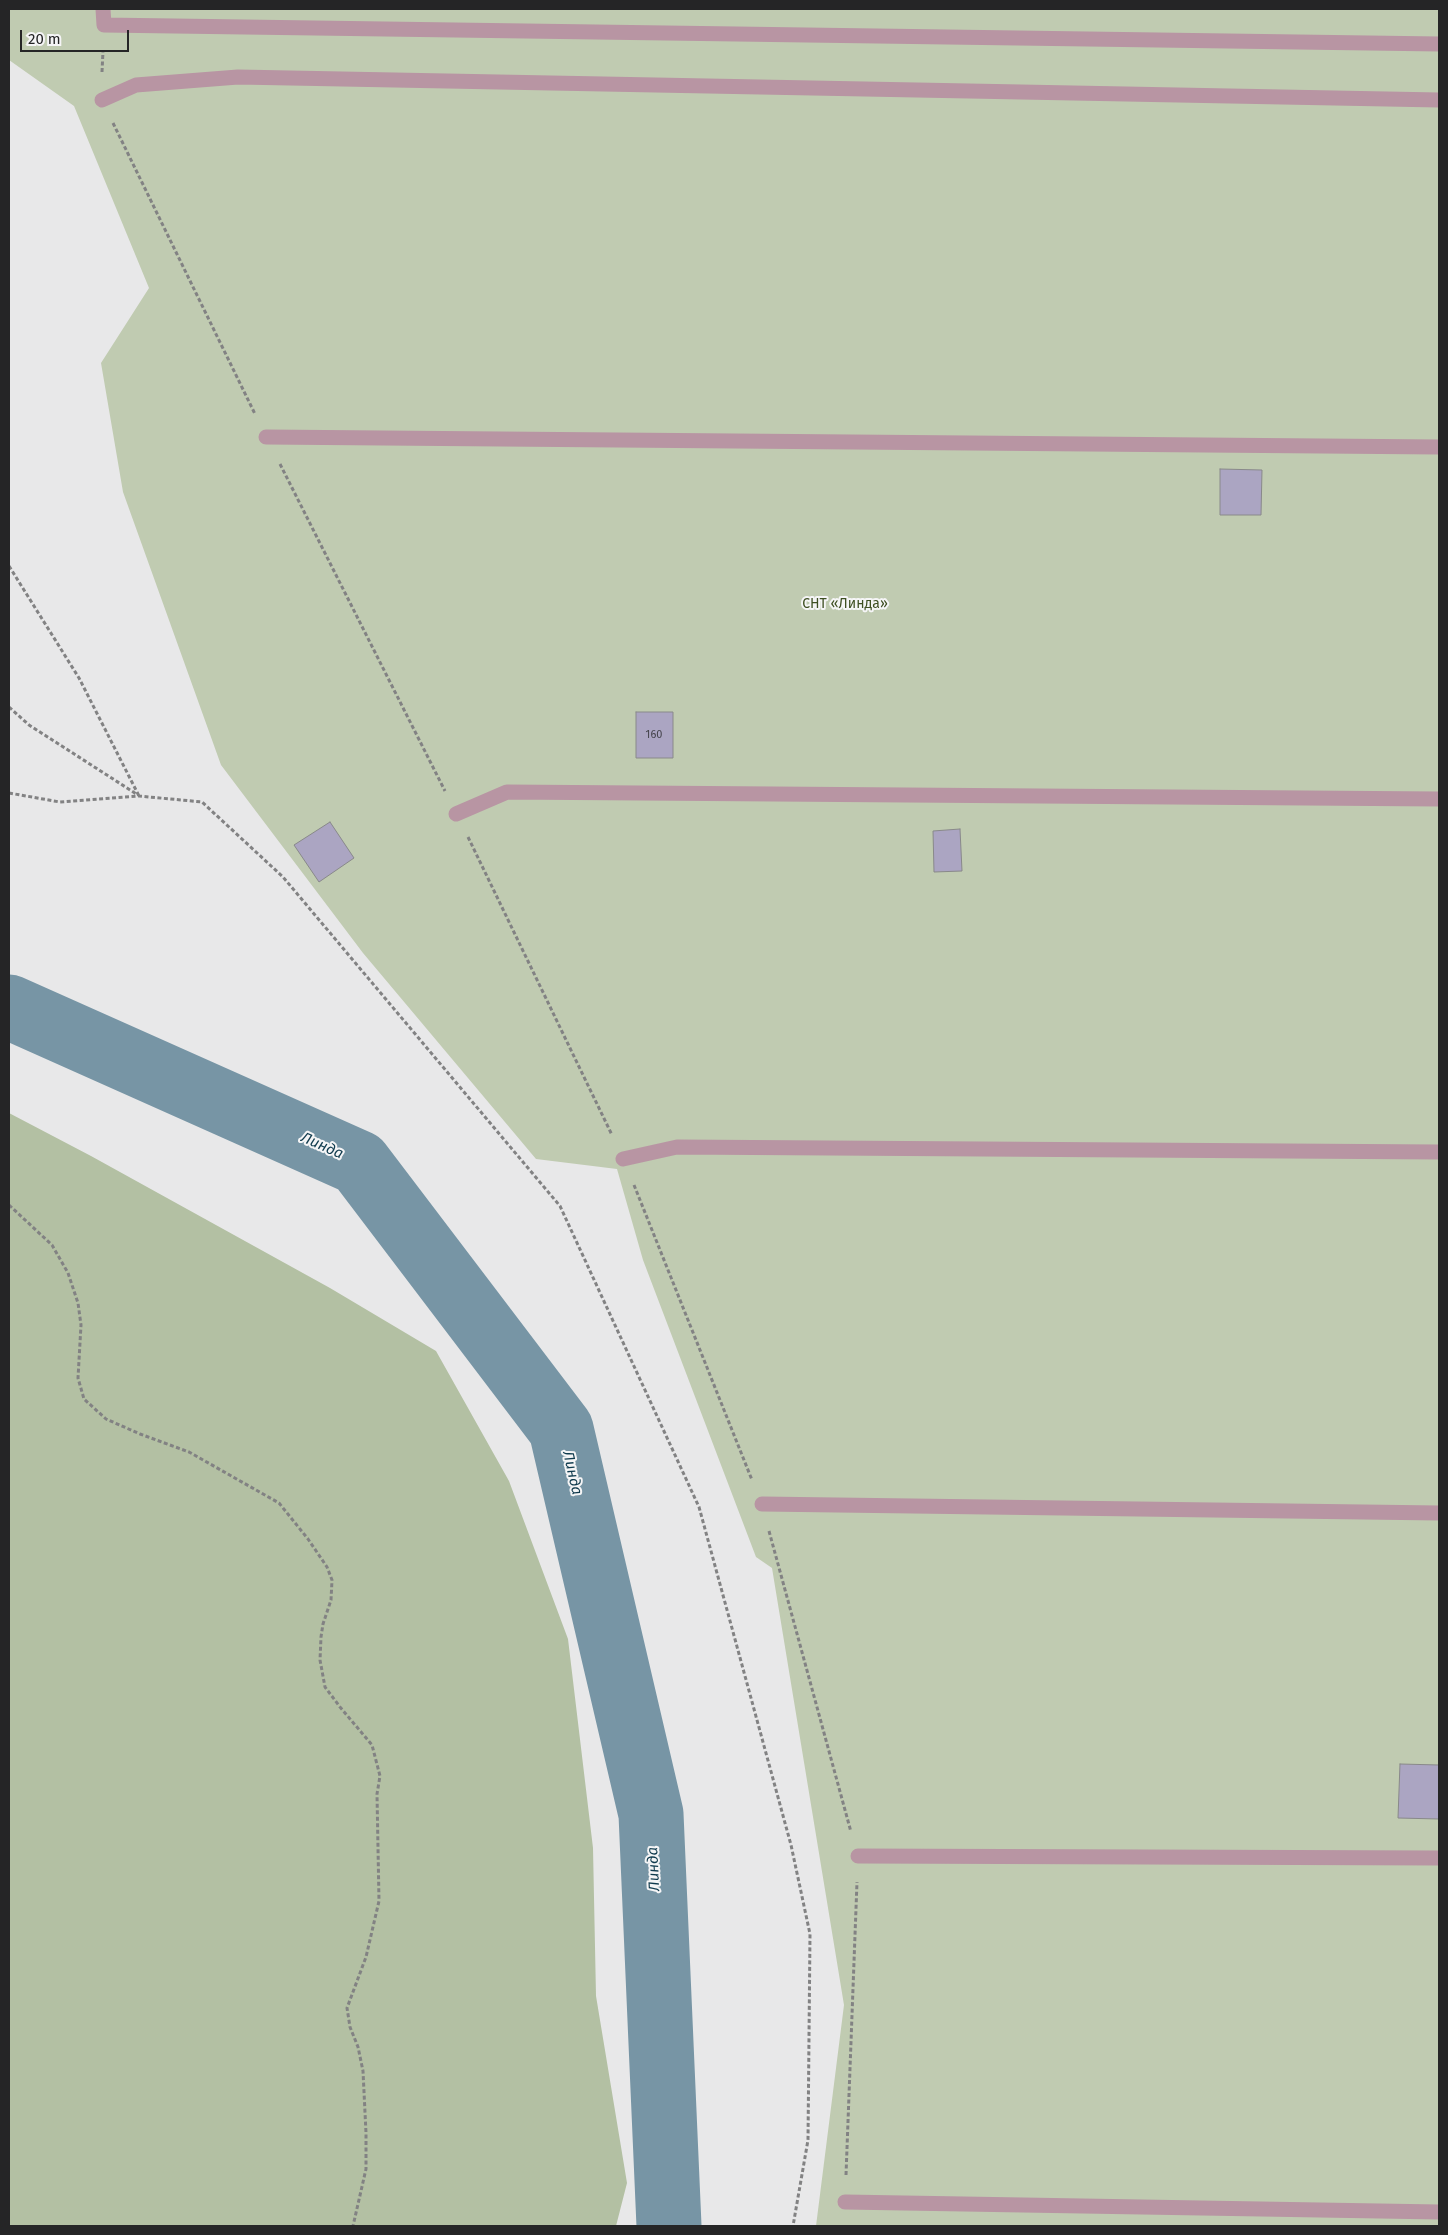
<!DOCTYPE html>
<html>
<head>
<meta charset="utf-8">
<style>
  body { margin:0 }
  #map { position:relative; width:1448px; height:2235px; overflow:hidden; background:#e8e8e9; font-family:"Fira Sans",sans-serif }
  canvas { display:block }
  .frame { position:absolute; inset:0; border:10px solid #252526; pointer-events:none }
  .scale { position:absolute; left:20px; top:30px; width:109px; height:22px; box-sizing:border-box; border:2px solid #252526; border-top:0; padding-left:6px; font-size:15px; line-height:18px; white-space:nowrap; color:#252526; -webkit-text-stroke:4px #f5f5f6; paint-order:stroke }
</style>
</head>
<body>
<div id="map">
<canvas width="1448" height="2235"></canvas>
<div class="frame"></div>
<div class="scale">20 m</div>
</div>
<script>
const ctx = document.querySelector('canvas').getContext('2d');
ctx.lineJoin = 'round';
function fill(path, color) {
  ctx.fillStyle = color;
  ctx.fill(path, 'evenodd');
}
function toPath(rows) {
  const path = new Path2D();
  for (const r of rows) {
    path.moveTo(r[0], r[1]);
    for (let i = 2; i < r.length; i += 2) path.lineTo(r[i], r[i + 1]);
  }
  return path;
}
function stroke(path, color, width, dash) {
  ctx.strokeStyle = color;
  ctx.lineWidth = width;
  ctx.lineCap = dash ? 'butt' : 'round';
  ctx.setLineDash(dash || []);
  ctx.stroke(path);
}
function write(font, color, halo, rows, align = 'center') {
  ctx.font = font + ' "Fira Sans",sans-serif';
  ctx.lineWidth = 4;
  ctx.setLineDash([]);
  ctx.textBaseline = 'middle';
  ctx.strokeStyle = halo;
  ctx.fillStyle = color;
  for (const [text, x, y, turn = 0] of rows) {
    ctx.save();
    ctx.translate(x, y);
    ctx.rotate((+turn || 0) * Math.PI / 180);
    ctx.textAlign = isNaN(turn) ? turn : align;
    if (halo) ctx.strokeText(text, 0, 0);
    ctx.fillText(text, 0, 0);
    ctx.restore();
  }
}
const green = toPath([
  [9,9,1439,9,1439,2226,816,2226,844,2005,772,1568,756,1557,643,1260,617,1169,536,1159,363,953,221,765,123,492,101,363,149,288,74,106,9,60]
]);
const forest = toPath([
  [9,1113,91,1156,330,1288,436,1351,509,1481,568,1639,593,1848,596,1996,627,2183,616,2226,9,2226]
]);
const river = toPath([
  [9,1007,359,1163,561,1429,651,1814,669,2226]
]);
const building = toPath([
  [1220,469,1262,470,1261,515,1220,515,1220,469],
  [636,712,673,712,673,758,636,758,636,712],
  [330,822,354,858,319,882,294,845,330,822],
  [960,829,962,871,934,872,933,831,960,829],
  [1400,1764,1439,1765,1439,1819,1398,1818,1400,1764]
]);
const path = toPath([
  [102,72,103,51],
  [113,123,255,414],
  [280,464,445,791],
  [9,566,79,678,139,796],
  [9,707,29,725,138,795],
  [9,793,60,802,139,796,202,802,283,877,560,1206,699,1507,791,1845,810,1934,808,2140,793,2226],
  [468,837,612,1135],
  [634,1185,752,1480],
  [9,1205,52,1245,68,1273,78,1303,81,1325,78,1378,84,1399,106,1419,140,1434,189,1452,279,1503,308,1539,327,1567,332,1580,331,1600,323,1624,321,1637,320,1660,325,1687,340,1707,372,1745,380,1776,377,1794,379,1901,366,1957,347,2008,350,2027,358,2047,363,2071,366,2133,366,2169,353,2226],
  [769,1531,851,1832],
  [846,2175,857,1882]
]);
const minor = toPath([
  [103,9,104,25,1439,44],
  [102,100,136,85,238,77,1439,100],
  [266,437,1439,447],
  [456,814,507,792,1439,799],
  [623,1159,677,1147,1439,1152],
  [762,1504,1439,1513],
  [858,1856,1439,1858],
  [845,2202,1439,2212]
]);
const numberNames = [
  ["160",654,735]
];
const parkNames = [
  ["СНТ «Линда»",845,604]
];
const waterNames = [
  ["Линда",322,1146,24],
  ["Линда",572,1473,77],
  ["Линда",654,1869,-93]
];
fill(green, '#c0cbb1');
fill(forest, '#b3c0a3');
stroke(river, '#7795a5', 65);
fill(building, '#aba5c2');
stroke(building, '#89898a', 1);
stroke(path, '#828283', 3, [4, 2.5]);
stroke(minor, '#b895a3', 15);
write('11px', '#46454d', null, numberNames);
write('14px', '#3e4f22', '#f5f5f6', parkNames);
write('italic 15px', '#0f3a4d', '#f5f5f6', waterNames);
</script>
</body>
</html>
